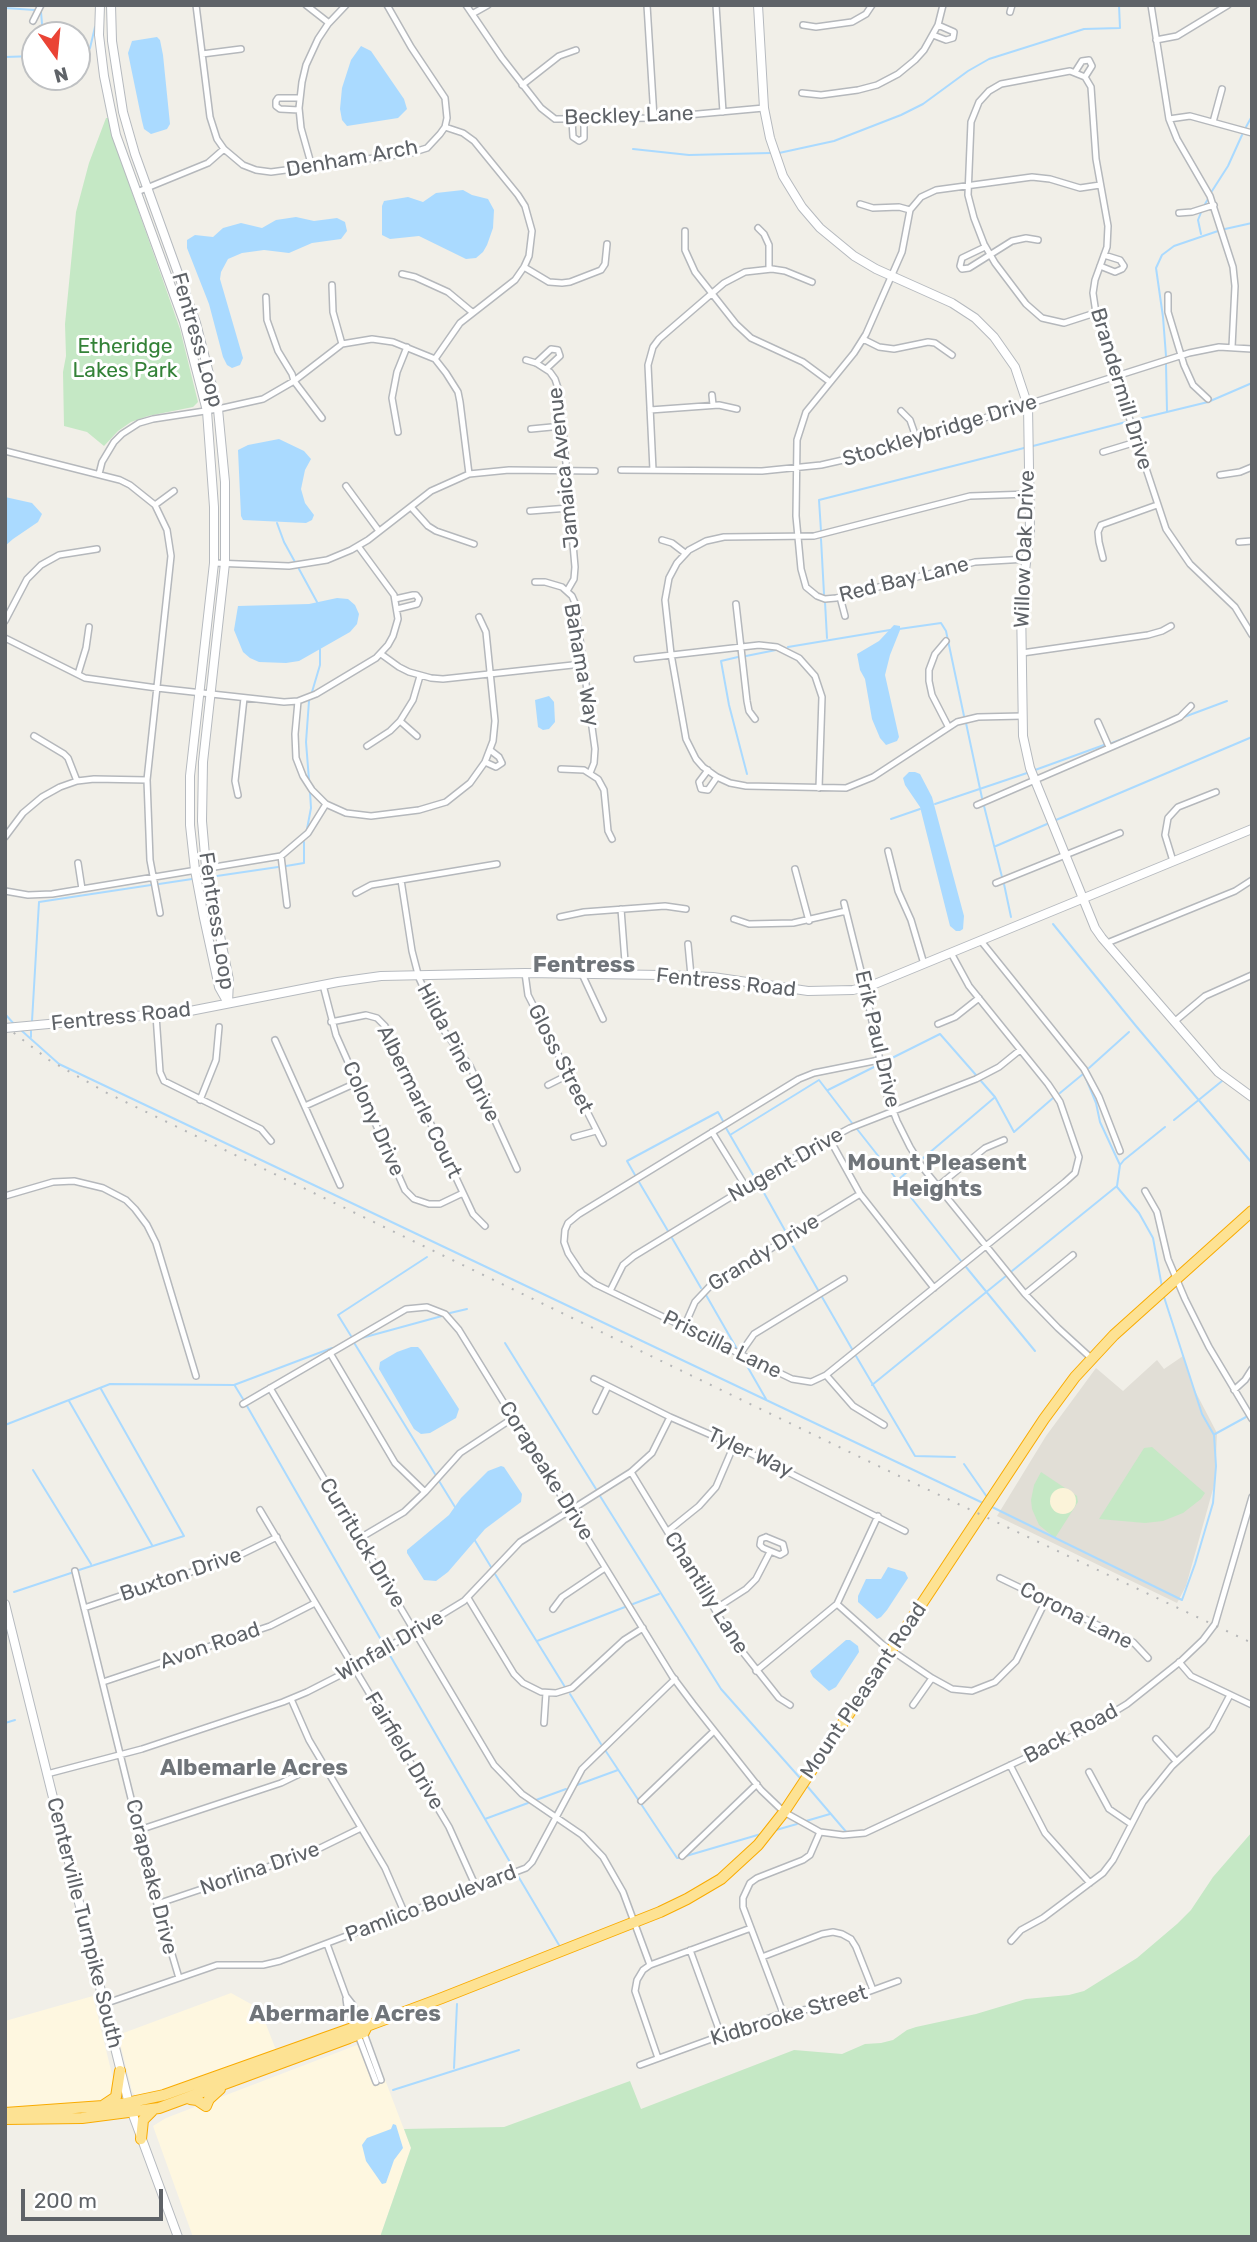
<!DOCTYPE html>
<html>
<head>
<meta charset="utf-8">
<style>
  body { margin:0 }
  #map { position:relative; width:1257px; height:2242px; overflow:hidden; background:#f1efe8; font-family:Rubik,sans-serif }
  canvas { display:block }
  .frame { position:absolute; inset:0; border:7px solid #5f6368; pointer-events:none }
  .north { position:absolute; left:21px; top:21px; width:70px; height:70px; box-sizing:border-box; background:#fff; border:2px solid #bfc1c3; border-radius:50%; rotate:165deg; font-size:19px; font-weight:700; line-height:28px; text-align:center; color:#5f6368 }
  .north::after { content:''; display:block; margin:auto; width:24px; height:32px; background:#ea4335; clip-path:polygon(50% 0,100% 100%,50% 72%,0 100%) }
  .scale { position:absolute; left:21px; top:2189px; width:142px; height:32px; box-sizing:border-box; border:4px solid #5f6368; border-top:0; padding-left:9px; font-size:21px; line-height:24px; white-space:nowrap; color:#5f6368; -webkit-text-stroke:5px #fff; paint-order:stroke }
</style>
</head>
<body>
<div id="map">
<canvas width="1257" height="2242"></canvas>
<div class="frame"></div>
<div class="north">N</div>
<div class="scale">200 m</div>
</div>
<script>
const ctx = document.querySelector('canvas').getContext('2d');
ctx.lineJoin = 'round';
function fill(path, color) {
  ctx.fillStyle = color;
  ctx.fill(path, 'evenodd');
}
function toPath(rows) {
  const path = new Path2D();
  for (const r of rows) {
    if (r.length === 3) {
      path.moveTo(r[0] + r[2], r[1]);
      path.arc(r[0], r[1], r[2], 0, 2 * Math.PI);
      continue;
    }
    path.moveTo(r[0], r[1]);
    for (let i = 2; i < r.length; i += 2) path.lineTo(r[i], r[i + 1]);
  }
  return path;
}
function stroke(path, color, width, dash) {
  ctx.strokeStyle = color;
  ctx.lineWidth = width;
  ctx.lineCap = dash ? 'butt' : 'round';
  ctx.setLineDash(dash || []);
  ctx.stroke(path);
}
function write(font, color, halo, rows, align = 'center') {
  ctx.font = font + ' Rubik,sans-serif';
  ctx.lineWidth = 6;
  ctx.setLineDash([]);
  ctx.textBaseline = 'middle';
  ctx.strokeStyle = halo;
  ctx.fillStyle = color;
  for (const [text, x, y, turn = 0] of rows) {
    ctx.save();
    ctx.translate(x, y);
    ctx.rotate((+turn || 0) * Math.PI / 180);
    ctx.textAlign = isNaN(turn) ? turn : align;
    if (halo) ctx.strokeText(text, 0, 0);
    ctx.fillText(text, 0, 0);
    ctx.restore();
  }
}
const commercial = toPath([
  [231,1993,260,2009,276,2050,147,2096,140,2097,135,2095,132,2091,118,2035],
  [93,1996,116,2091,105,2103,5,2109,5,2021],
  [370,2040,411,2148,380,2237,193,2237,153,2126,166,2118]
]);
const education = toPath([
  [1183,1356,1193,1387,1217,1433,1215,1482,1186,1586,1177,1603,997,1516,1046,1436,1096,1368,1123,1391,1157,1360,1164,1369]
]);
const green = toPath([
  [106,118,108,118,120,158,180,329,198,402,193,407,148,416,131,422,118,431,104,446,87,432,64,426,63,372,66,356,65,324,76,212,89,163],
  [1152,1447,1205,1493,1201,1499,1183,1513,1163,1521,1145,1523,1099,1519,1144,1448],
  [1041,1472,1077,1496,1078,1502,1055,1538,1039,1525,1032,1509,1031,1500,1034,1485],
  [1252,1832,1252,2237,380,2237,411,2148,404,2129,504,2127,630,2081,641,2109,794,2050,842,2054,865,2044,881,2043,893,2040,907,2030,916,2027,976,2014,1026,1999,1069,1995,1084,1991,1137,1958,1177,1924,1191,1910,1213,1877]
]);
const sand = toPath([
  [1063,1501,13]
]);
const water = toPath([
  [157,37,160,40,163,55,170,124,167,129,151,134,144,129,142,121,128,53,132,41],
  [361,46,371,51,404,99,407,109,398,118,347,126,342,120,340,109,342,88,351,60],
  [463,190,472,195,488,199,494,210,493,228,487,245,483,252,476,258,466,259,419,236,390,239,382,235,382,206,384,201,408,197,423,202,436,193],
  [296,217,314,221,337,218,345,222,347,231,341,239,312,243,289,253,264,250,242,253,228,259,221,272,220,279,243,358,240,365,232,368,227,365,223,357,209,304,187,248,187,240,195,235,213,237,223,228,241,223,262,228,276,220],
  [279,439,304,451,311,459,305,470,301,489,305,503,314,515,312,520,306,523,243,520,241,516,238,450,248,445],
  [5,497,32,503,42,514,38,522,13,539,5,546],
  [337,598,348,599,355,605,359,614,357,624,350,632,299,661,286,663,259,662,250,658,243,652,234,630,238,606,309,604],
  [894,625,900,626,900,630,890,655,885,675,899,737,897,741,886,745,880,738,872,719,865,679,860,670,857,654,879,641],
  [549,696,554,702,555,722,549,729,543,730,538,727,535,700],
  [909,772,915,772,920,774,932,797,964,916,963,929,960,931,956,931,950,926,920,807,905,785,903,778],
  [411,1347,418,1347,421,1350,459,1409,456,1418,430,1433,421,1434,414,1429,379,1369,380,1362,397,1352],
  [501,1466,504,1467,522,1494,521,1502,485,1529,448,1572,436,1581,424,1580,407,1553,407,1550,449,1515,461,1498,488,1471],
  [888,1567,905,1572,908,1578,887,1610,881,1617,877,1619,858,1602,858,1596,866,1579,881,1579],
  [846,1640,850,1640,858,1646,859,1652,836,1687,829,1691,813,1677,810,1671],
  [393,2124,396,2125,403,2148,394,2160,386,2183,382,2184,366,2161,362,2145,367,2138,391,2129]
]);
const stream = toPath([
  [5,8,35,10],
  [41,12,43,35],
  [77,54,85,54,90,48,95,27],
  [5,57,35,56],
  [1246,127,1252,116],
  [633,149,689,155,770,153],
  [779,153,834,141,901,115,923,104,968,71,989,59,1084,29,1120,28,1119,5],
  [1212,191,1228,166,1242,135],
  [1205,204,1208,199],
  [1225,229,1252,223],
  [1201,234,1198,220,1202,210],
  [1166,356,1163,317,1156,268,1162,255,1174,246,1218,231],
  [1166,364,1167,411],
  [1134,420,1208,402,1252,383],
  [1033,446,1126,422],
  [277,523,284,542,295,562],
  [821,531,819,500,1024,448],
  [821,539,824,594],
  [299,569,317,602],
  [825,602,827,638],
  [899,629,941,623,946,631,964,716],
  [788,647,890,630],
  [746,656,776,650],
  [738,657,721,661,729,705,747,774],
  [312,692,320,665,320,649],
  [1184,717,1227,701],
  [966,723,982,798],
  [1112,743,1133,735],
  [1035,770,1104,745],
  [309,780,306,742,309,701],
  [935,804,1027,773],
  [984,806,1002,877],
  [891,819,920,809],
  [1056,820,1252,737],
  [307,829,311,808,310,792],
  [996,846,1047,824],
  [286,866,304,863,304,842],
  [210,877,278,867],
  [159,884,192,879],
  [1004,884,1011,917],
  [1053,924,1136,1026,1252,1163],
  [5,1014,14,1024],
  [32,1021,39,902,151,885],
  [22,1031,59,1064,983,1503],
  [31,1037,31,1031],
  [884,1062,940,1034,976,1075],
  [1089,1068,1129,1032],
  [1085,1076,1096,1103,1100,1122,1120,1165],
  [981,1081,995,1097,1014,1132,1053,1098],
  [828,1090,876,1066],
  [1060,1093,1083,1074],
  [1174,1120,1222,1081],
  [726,1128,755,1178],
  [857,1129,961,1261],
  [730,1135,819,1080,852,1123],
  [922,1159,994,1098],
  [635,1175,627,1161,718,1112,723,1121],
  [898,1180,916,1164],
  [639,1182,668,1231],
  [759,1184,787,1234],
  [1117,1187,1139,1213,1153,1238,1162,1287],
  [672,1238,701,1288],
  [790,1241,818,1290],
  [966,1267,1035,1351],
  [1012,1271,1117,1186,1120,1165,1124,1160,1165,1127],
  [706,1295,737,1349],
  [822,1297,852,1349],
  [450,1313,467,1309],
  [351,1336,338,1315,427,1257],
  [358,1339,442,1316],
  [353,1341,435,1474],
  [505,1343,596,1489],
  [856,1356,915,1456,955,1457],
  [743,1359,766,1399],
  [872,1385,1006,1276],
  [235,1386,243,1399],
  [69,1401,152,1545],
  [247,1406,384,1645],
  [5,1425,110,1384,234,1385,332,1348],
  [1215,1434,1246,1417],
  [964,1464,987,1497],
  [33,1470,91,1564],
  [439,1481,455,1507],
  [600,1496,721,1689,800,1778],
  [992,1507,1182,1600,1195,1564,1213,1503,1216,1466,1214,1435,1202,1414,1164,1297],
  [474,1539,491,1567],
  [79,1570,184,1536,101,1389],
  [495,1574,565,1687],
  [14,1592,71,1573],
  [633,1604,659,1594],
  [537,1641,625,1607],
  [388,1652,514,1869],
  [570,1694,601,1744],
  [5,1723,15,1720],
  [605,1750,677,1858,680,1858],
  [577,1785,618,1770],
  [807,1786,848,1834],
  [536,1800,566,1789],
  [485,1819,528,1803],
  [806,1821,830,1814],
  [776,1830,797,1824],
  [686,1856,761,1834],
  [518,1876,559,1945],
  [454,2068,457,2004],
  [393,2090,519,2050]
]);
const street = toPath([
  [196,5,210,117,217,139,224,149,243,165,256,170,271,172,411,153,427,148,440,134,445,127,447,118,445,98,411,47,387,5],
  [306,5,329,23],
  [466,5,502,58,541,108,555,119,654,118,764,108],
  [647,5,654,118],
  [716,5,723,112],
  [1151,5,1169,119,1177,139,1210,196,1233,267,1235,286,1232,347],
  [1010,12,1012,5],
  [472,14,488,5],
  [33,21,41,5],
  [803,25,816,27,852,22,866,14,872,5],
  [933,35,946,40,953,38,954,32,938,25],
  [1156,40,1177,36,1228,5],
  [202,54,241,49],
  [1075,72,1082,61,1089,60,1092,66,1085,77],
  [522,85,559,56,576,50],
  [802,93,821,95,858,90,877,85,898,74,915,60,924,50,938,25,943,5],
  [299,110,280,109,276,106,276,101,278,98,300,98],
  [1169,119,1190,116,1252,133],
  [572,120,573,137,579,141,584,138,584,120],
  [1213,122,1222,89],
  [312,167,301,128,299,108,302,82,306,65,318,39,328,24,346,5],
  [137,192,208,163,224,149],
  [860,204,873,208,899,207,910,210],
  [1179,213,1192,212,1214,205],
  [758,228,764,234,769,245,769,269],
  [685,231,685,250,695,272,736,324,751,338,803,362,830,382],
  [985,247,962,258,960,266,962,269,969,268,1012,241,1026,238,1038,240],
  [1100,266,1115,272,1122,269,1124,266,1120,260,1104,255],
  [524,267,549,282,562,283,570,282,601,270,605,264,607,244],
  [402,274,415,277,448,292,472,312],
  [332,285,333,312,342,344],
  [1168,295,1168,312,1184,365,1193,385,1208,399],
  [266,297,267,320,278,351,292,374,294,381,322,418],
  [1095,313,1064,323,1042,318,1026,304,995,263,984,244,974,218,968,195,971,122,979,102,989,91,1001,84,1070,71,1085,77,1091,87,1096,159,1108,226,1107,247,1095,280,1093,293,1097,320,1166,529,1190,564,1235,607,1252,635],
  [863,339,879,347,894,349,928,342,935,343,952,355],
  [435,359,460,323,515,280,524,267,529,256,532,231,525,206,518,195,474,141,463,133,445,127],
  [526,360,536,363,550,372,555,379,560,394,575,567,574,579,567,591],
  [536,363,551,349,558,350,560,356,546,369],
  [712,395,713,405],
  [650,410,719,405,737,409],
  [901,411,910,420,917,440],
  [531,429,562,426],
  [398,432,392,398,397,372,407,347],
  [5,451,120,480,130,485,155,505,167,530,171,556,147,780,150,860,160,913],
  [1103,452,1136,442],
  [621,470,762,471,821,465,874,453,1189,353,1219,347,1252,349],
  [653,470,648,365,653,347,659,339,724,283,745,272,772,269,785,271,812,282],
  [99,474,102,462,114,442,122,434,139,423,153,419,218,409,263,399,294,381,342,344,372,339,393,342,435,359,446,373,458,392,460,402,469,474],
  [1220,475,1240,472,1252,467],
  [346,486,379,531],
  [155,505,174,491],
  [411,507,428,526,436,531,474,544],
  [530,511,569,508],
  [662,540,672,543,685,553],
  [1239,542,1252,541],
  [1103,558,1099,542,1098,532,1101,525,1157,505],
  [1027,559,975,562,836,598,825,599,817,596,806,587,801,569,796,516,797,440,806,412,854,353,866,334,902,252,910,210,921,197,936,190,1032,177,1050,179,1080,188,1100,185],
  [214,563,289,566,327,560,351,550,368,540,431,491,469,474,509,470,595,471],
  [535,582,545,582,562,587,572,596,575,603,595,749,594,763,590,773],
  [840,597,845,616],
  [395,599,413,595,416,595,419,599,417,604,397,609],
  [736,604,747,701,749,711,755,719],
  [5,621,27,579,41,565,59,555,97,549],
  [5,638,85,678,157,688,284,702,298,701,316,694,376,658,388,645,393,636,398,619,394,595,358,546],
  [946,641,935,654,929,670,929,681,932,695,948,726],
  [1022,653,1148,635,1162,631,1171,626],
  [381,654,399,667,409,672,431,678,443,679,582,664],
  [637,659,759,645,777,647,799,658,815,676,822,697,819,788],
  [78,674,86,648,89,627],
  [298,701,295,734,296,758,303,776,312,790,326,804,346,813,371,816,419,810,446,802,470,783,485,762,493,741,495,721,486,632,479,617],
  [1023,716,978,717,957,722,873,777,846,788,746,786,730,783,717,777,703,767,696,759,686,739,671,654,665,600,669,578,677,563,689,550,706,541,724,537,814,536,970,496,1030,494],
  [400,721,417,736],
  [1098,722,1109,747],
  [34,736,64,754,68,758,77,781],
  [367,746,390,731,400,721,413,700,420,676],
  [485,762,496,767,502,763,499,757,490,750],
  [561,769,584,770,598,779,604,790,608,831,612,839],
  [708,770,699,782,701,789,708,790,717,777],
  [238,795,235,781,244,698],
  [977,805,1167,723,1180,717,1191,706],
  [5,837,23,813,42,797,60,787,77,781,94,779,147,780],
  [888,851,898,891,911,920,924,964],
  [281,856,287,905],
  [1173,861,1165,835,1168,818,1178,807,1216,792],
  [78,863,82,889],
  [795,869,809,921],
  [401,880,412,951,419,978,442,1028,470,1066,517,1169],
  [996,883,1120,833],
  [5,891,28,895,52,894,281,856,308,833,326,804],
  [356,893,371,885,497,864],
  [844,903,865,987,887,1095,897,1121,910,1147,923,1168,1025,1294,1058,1328,1091,1358],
  [621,909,626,975],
  [560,917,584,912,665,906,686,909],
  [734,919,749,924,793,923,846,911],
  [981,941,1084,1069,1099,1097,1120,1151],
  [1107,943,1235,891,1252,880],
  [688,944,691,976],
  [525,973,528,995,603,1143],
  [582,974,603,1019],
  [323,985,336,1035,405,1190,414,1199,429,1204,440,1204,463,1193],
  [156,1015,160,1072,164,1081,261,1129,271,1141],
  [331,1022,366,1015,377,1018,385,1026,473,1214,485,1226],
  [1174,1022,1205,996,1252,975],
  [938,1024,955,1017,979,998],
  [275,1040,340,1185],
  [879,1060,814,1073,799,1079,579,1214,568,1223,565,1230,564,1242,568,1253,582,1274,595,1284,792,1379,811,1382,826,1375,1065,1182,1075,1173,1079,1157,1060,1102,1048,1084,969,986,951,953],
  [548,1085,568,1075],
  [200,1100,216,1060,219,1027],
  [305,1106,356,1083],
  [712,1132,746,1187],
  [574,1137,596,1131],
  [829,1138,860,1194,934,1288],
  [938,1186,985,1148,1004,1140],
  [1145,1191,1157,1212,1168,1259,1185,1299,1209,1347,1252,1419],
  [5,1196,53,1182,74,1181,103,1188,126,1200,135,1209,147,1225,156,1243,196,1376],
  [610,1291,623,1265,634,1256,801,1154,850,1128,976,1079,999,1067,1020,1050],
  [1025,1294,1073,1255],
  [684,1327,695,1302,711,1285,860,1194],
  [330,1353,395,1463,425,1492],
  [740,1354,754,1334,844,1279],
  [826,1375,853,1406,884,1425],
  [594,1379,670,1417,734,1445,905,1531],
  [270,1388,494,1765,522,1794,582,1835,603,1857,623,1892,650,1965],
  [1234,1390,1245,1380,1252,1369],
  [243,1404,406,1309,427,1307,445,1314,459,1330,672,1676,693,1704,761,1790,784,1812,820,1832,843,1835,865,1833,1081,1732,1127,1704,1181,1661,1203,1640,1215,1624,1252,1497],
  [596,1411,608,1386],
  [631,1472,734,1641,779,1698,790,1705],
  [260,1510,449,1827,476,1887],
  [668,1531,699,1506,716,1487,734,1445],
  [766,1537,783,1544,785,1552,780,1555,763,1548,760,1545,761,1539,766,1537],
  [360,1538,404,1512,425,1492,460,1453,513,1418],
  [75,1571,157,1904,179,1978],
  [1000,1578,1133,1642,1148,1658],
  [468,1598,514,1674,523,1683,541,1692,556,1693,572,1688,624,1640,643,1628],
  [837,1604,882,1644,932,1678,952,1689,972,1691,995,1682,1016,1661,1046,1600],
  [84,1608,236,1557,277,1537],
  [553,1609,562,1597,605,1568],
  [715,1609,746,1589,756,1579,770,1552],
  [1179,1662,1191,1676,1252,1705],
  [756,1671,837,1604,878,1516],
  [103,1682,270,1626,315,1603],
  [291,1699,309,1740,385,1868,405,1914],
  [913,1705,932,1678],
  [544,1723,546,1693],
  [1156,1739,1176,1761],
  [1010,1765,1045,1833,1090,1883],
  [1089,1772,1109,1809,1131,1824],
  [47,1774,142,1749,283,1702,307,1692,354,1668,464,1601,520,1542,631,1472,652,1453,670,1417],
  [641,1801,714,1731],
  [139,1830,281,1783,322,1763],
  [682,1856,757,1784],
  [157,1904,312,1852,361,1828],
  [1011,1941,1021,1930,1043,1918,1103,1873,1113,1860,1143,1802,1172,1766,1212,1729,1230,1695],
  [327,1944,346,1996,353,2005,361,2025,381,2080],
  [690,1950,721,2035],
  [762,1957,822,1934,833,1932,842,1934,851,1939,856,1947,873,1990],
  [346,1999,347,2006,376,2082],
  [104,2004,217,1965,263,1965,280,1961,526,1868,532,1862,582,1769,675,1679],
  [783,2013,743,1907,743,1898,750,1883,757,1878,803,1860,810,1855,820,1832],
  [658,2058,635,1991,637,1980,643,1970,650,1965,751,1928],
  [640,2065,783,2013,829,2006,898,1981]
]);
const secondary = toPath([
  [100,5,99,35,104,76,116,135,184,322,207,411,214,507,214,563,190,776,190,825,195,870,204,918,219,987,228,1003],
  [111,5,112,41,123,112,135,154,196,323,218,409,225,482,225,563,203,762,202,821,206,867,229,980,228,1003],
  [758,5,764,108,770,138,783,176,802,207,820,228,854,256,876,269,952,303,975,318,994,337,1015,367,1028,406,1030,531,1021,602,1023,736,1030,768,1095,928,1102,938,1218,1072,1252,1097],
  [5,1028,190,1011,338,982,381,976,525,973,662,975,713,977,808,991,853,990,870,986,1252,829],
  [5,1604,129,2104,178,2237]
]);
const highway = toPath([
  [190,2099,197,2100,206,2106,209,2099,220,2089],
  [104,2105,116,2097,120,2071],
  [5,2113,117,2105,164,2095,361,2025,367,2026,442,1998,660,1912,687,1899,721,1879,758,1845,784,1812,1044,1419,1075,1377,1114,1335,1252,1211],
  [5,2119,82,2118,159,2108,349,2038,364,2032,367,2026],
  [141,2139,143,2120,152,2111]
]);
const rail = toPath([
  [5,1026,49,1060,107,1093,897,1475,1252,1643]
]);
const streetNames = [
  ["Beckley Lane",629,116,-2],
  ["Denham Arch",352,159,-10],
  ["Fentress Loop",197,340,74],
  ["Brandermill Drive",1121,389,73],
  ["Stockleybridge Drive",940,431,-17],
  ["Jamaica Avenue",564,468,-96],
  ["Willow Oak Drive",1025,549,-88],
  ["Red Bay Lane",904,580,-14],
  ["Bahama Way",581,665,80],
  ["Fentress Loop",216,921,81],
  ["Fentress Road",726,983,6],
  ["Fentress Road",121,1017,-6],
  ["Erik Paul Drive",877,1039,77],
  ["Hilda Pine Drive",458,1053,62],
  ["Gloss Street",560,1059,63],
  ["Albermarle Court",419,1102,64],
  ["Colony Drive",373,1119,66],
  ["Nugent Drive",786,1165,-30],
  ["Grandy Drive",764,1253,-32],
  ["Priscilla Lane",722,1345,26],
  ["Tyler Way",750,1453,25],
  ["Corapeake Drive",546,1471,58],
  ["Currituck Drive",362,1543,59],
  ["Buxton Drive",181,1575,-19],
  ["Chantilly Lane",706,1593,58],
  ["Corona Lane",1076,1616,27],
  ["Avon Road",210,1646,-19],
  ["Winfall Drive",390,1646,-30],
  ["Mount Pleasant Road",864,1691,-56],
  ["Back Road",1071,1734,-28],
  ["Fairfield Drive",404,1751,59],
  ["Norlina Drive",260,1869,-19],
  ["Corapeake Drive",151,1877,76],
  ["Pamlico Boulevard",431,1904,-21],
  ["Centerville Turnpike South",84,1923,76],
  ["Kidbrooke Street",789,2016,-17]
];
const parkNames = [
  ["Etheridge",125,347],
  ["Lakes Park",125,371]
];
const neighbourhoodNames = [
  ["Fentress",584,965],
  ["Mount Pleasent",937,1163],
  ["Heights",937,1189],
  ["Albemarle Acres",254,1768],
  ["Abermarle Acres",345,2014]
];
fill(commercial, '#fef7e0');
fill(education, '#e1ded6');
fill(green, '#c5e8c5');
fill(sand, '#fbf3d9');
fill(water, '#aadaff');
stroke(stream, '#aadaff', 2);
stroke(street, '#b5b8bc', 8);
stroke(secondary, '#b6babf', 10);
stroke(highway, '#f9ab00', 12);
stroke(street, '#fff', 5);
stroke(secondary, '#fff', 8);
stroke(highway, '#fde293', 10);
stroke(rail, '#b6b7b8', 2, [2, 9]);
write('21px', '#5f6368', '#fff', streetNames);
write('21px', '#348238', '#fff', parkNames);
write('bold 23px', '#70757a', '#fff', neighbourhoodNames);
</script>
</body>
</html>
